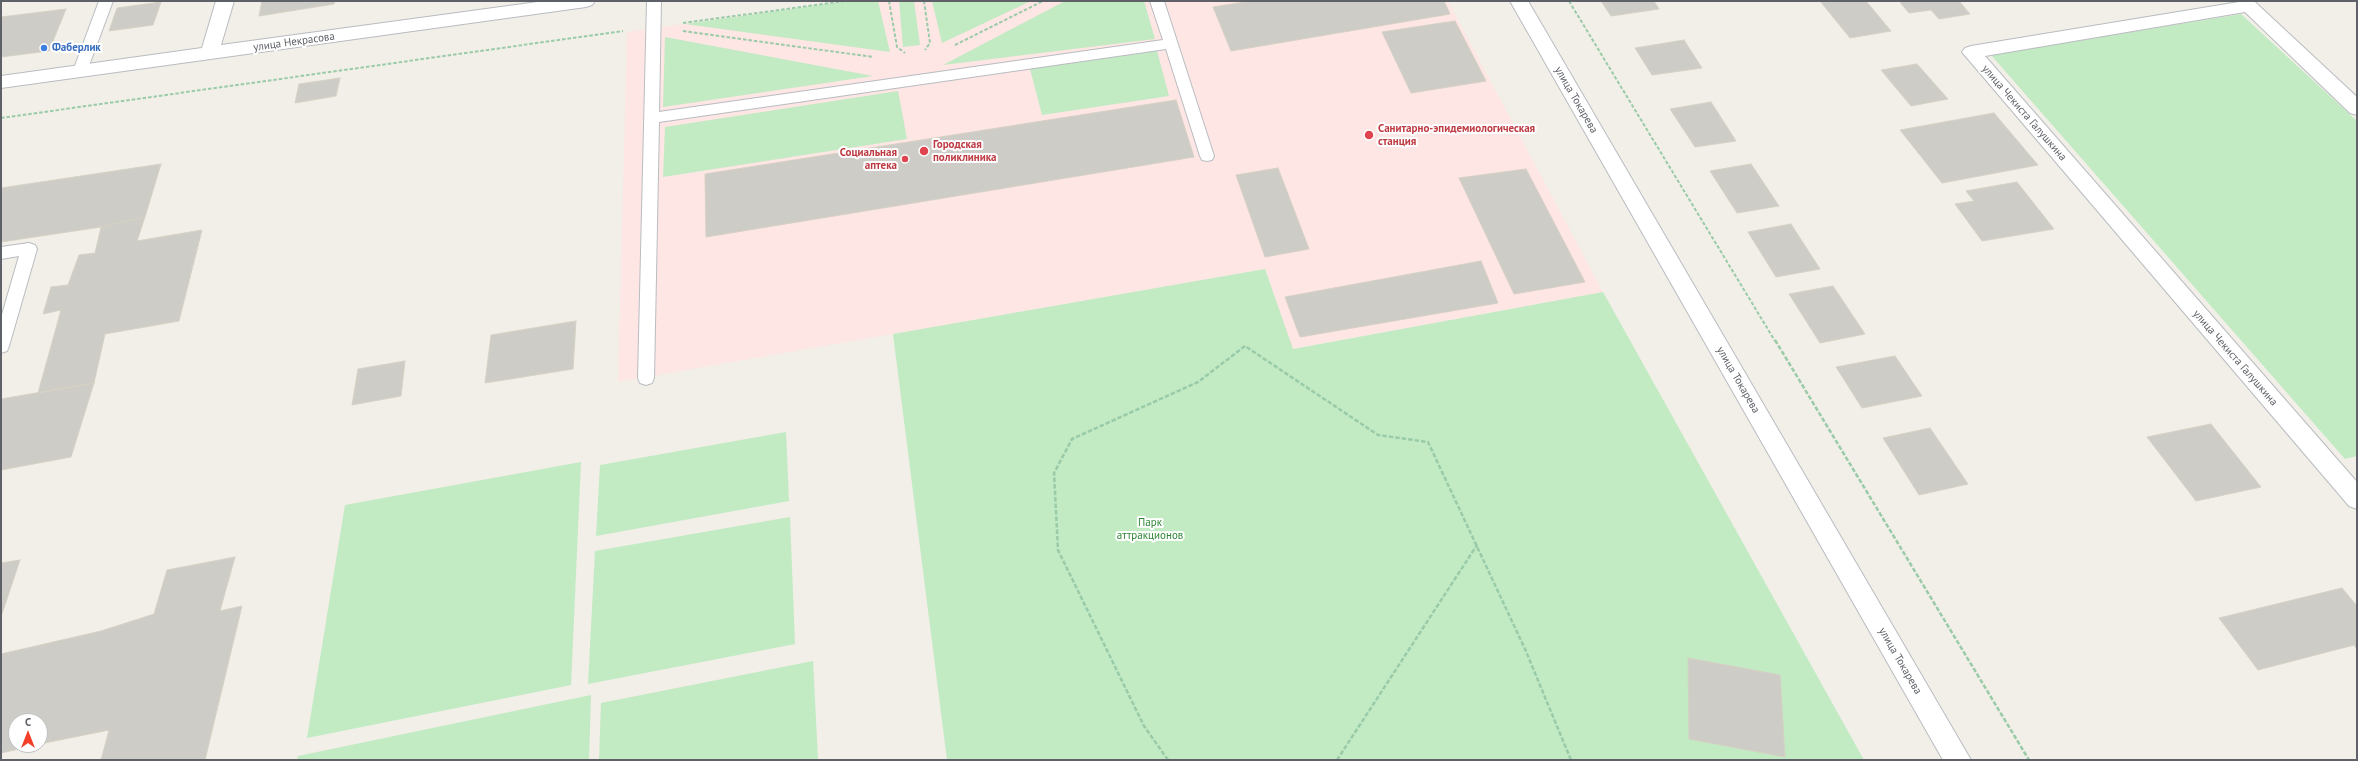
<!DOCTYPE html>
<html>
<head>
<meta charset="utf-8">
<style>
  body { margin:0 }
  #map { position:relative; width:2358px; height:761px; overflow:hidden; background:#f1efe7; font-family:"PT Sans",sans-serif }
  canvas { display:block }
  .frame { position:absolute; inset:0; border:2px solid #5e6268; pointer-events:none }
  .north { position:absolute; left:8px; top:713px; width:40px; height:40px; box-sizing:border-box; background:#fff; border:1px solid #bfc0c3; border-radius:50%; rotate:0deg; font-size:11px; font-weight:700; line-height:16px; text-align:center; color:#5e6268 }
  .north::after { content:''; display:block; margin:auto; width:14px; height:18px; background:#f43f2a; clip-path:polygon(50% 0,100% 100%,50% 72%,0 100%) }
</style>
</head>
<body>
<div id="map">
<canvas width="2358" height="761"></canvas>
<div class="frame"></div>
<div class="north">С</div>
</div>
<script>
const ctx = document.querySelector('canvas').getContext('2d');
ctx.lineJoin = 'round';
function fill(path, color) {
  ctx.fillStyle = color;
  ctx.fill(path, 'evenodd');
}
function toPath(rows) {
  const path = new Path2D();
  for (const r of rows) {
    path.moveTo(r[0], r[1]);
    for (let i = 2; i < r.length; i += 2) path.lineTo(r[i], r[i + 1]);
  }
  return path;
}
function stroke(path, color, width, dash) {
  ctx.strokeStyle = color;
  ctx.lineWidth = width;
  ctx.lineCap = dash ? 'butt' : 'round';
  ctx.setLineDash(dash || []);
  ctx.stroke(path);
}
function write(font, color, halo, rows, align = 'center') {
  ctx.font = font + ' "PT Sans",sans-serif';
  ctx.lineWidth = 4;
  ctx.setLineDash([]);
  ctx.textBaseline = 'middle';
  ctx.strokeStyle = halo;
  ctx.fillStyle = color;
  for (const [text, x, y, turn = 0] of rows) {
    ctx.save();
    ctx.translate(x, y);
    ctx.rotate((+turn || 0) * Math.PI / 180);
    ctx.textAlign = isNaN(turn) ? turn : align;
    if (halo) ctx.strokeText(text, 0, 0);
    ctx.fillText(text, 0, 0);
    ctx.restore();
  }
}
const medical = toPath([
  [849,1,1448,1,1603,292,1292,349,1265,269,618,382,627,32]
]);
const green = toPath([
  [849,1,878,1,890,52,685,24],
  [899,1,914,1,920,45,903,47],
  [932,1,1031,1,942,43],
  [1065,1,1144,1,1155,39,943,65],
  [2241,14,2357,121,2357,456,2345,459,1991,55],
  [665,37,873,76,663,107],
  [1157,51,1169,96,1042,115,1030,69],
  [898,91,907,139,663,177,665,127],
  [1265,269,1293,349,1603,292,1864,760,947,760,893,334],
  [786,432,789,501,596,536,600,465],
  [581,462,571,685,307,738,345,505],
  [790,517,795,644,588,684,595,551],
  [813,661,818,759,599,760,601,703],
  [591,695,589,760,297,760,298,756]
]);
const building = toPath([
  [262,1,335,1,334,4,259,16,262,1],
  [1251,1,1444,1,1450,14,1231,51,1213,7,1251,1],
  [1601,1,1654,1,1659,9,1611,16,1601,1],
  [1820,1,1866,1,1891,31,1850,38,1820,1],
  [1899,1,1959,1,1970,14,1939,19,1931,10,1909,13,1899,1],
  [161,2,153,25,109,31,117,8,161,2],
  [66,9,49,51,1,57,1,17,66,9],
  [1455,21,1486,81,1411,93,1382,32,1455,21],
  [1684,40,1702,68,1652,75,1635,48,1684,40],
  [1917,64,1948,99,1911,106,1881,70,1917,64],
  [340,78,336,96,295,103,299,84,340,78],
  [1176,100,1194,157,706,237,705,174,1176,100],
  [1711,102,1736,141,1695,147,1670,109,1711,102],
  [1994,113,2038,165,1942,183,1900,130,1994,113],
  [161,164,145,217,101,227,1,242,1,188,161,164],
  [1751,164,1779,206,1737,213,1710,171,1751,164],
  [1278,168,1309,249,1265,257,1236,175,1278,168],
  [1526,169,1585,282,1514,294,1459,178,1526,169],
  [2017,182,2054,229,1982,241,1955,204,1974,201,1966,191,2017,182],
  [145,217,137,241,202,230,179,321,105,334,94,383,38,393,61,310,43,314,51,287,68,285,79,255,95,253,101,227,145,217],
  [1791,224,1820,269,1776,277,1748,232,1791,224],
  [1481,261,1498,303,1300,337,1285,297,1481,261],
  [1833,286,1865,334,1820,343,1789,294,1833,286],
  [576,321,573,369,485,383,491,335,576,321],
  [1895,356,1922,396,1862,408,1836,367,1895,356],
  [405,361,401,396,352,405,358,369,405,361],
  [94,383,71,457,1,470,1,399,94,383],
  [2211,424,2261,487,2196,501,2147,437,2211,424],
  [1930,428,1968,484,1919,495,1883,438,1930,428],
  [235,557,220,611,242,606,205,760,101,760,109,730,40,744,40,721,16,721,16,745,37,745,1,753,1,654,101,631,154,614,167,570,235,557],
  [20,560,1,617,1,563,20,560],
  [2342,588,2357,606,2357,649,2354,645,2258,670,2219,618,2342,588],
  [1688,658,1780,675,1785,757,1689,739,1688,658]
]);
const pathFar1 = toPath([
  [889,1,897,47,905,53],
  [924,1,930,43,925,50],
  [1569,1,1775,341],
  [683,23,845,1],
  [683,31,873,57],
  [955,45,1043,1],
  [1,118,623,31]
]);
const path = toPath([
  [1775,340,2029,760],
  [1168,760,1144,726,1058,550,1054,473,1072,439,1198,382,1245,346,1378,435,1428,442,1525,649,1571,760],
  [1337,760,1477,545]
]);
const service = toPath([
  [99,1,113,1,87,71,85,74,80,76,75,74,73,71,99,1],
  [647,1,661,1,659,112,1163,40,1150,1,1164,1,1214,156,1212,160,1207,161,1202,160,1200,156,1166,49,659,122,654,378,652,383,646,385,640,383,638,378,647,1],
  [29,243,35,245,37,249,9,346,7,351,1,353,1,318,19,256,1,259,1,247,29,243]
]);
const minor = toPath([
  [216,1,234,1,221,45,545,1,595,1,592,5,586,7,1,88,1,76,202,48,216,1],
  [1510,1,1528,1,1971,760,1943,760,1510,1],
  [2245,1,2255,2,2357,97,2357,115,2350,113,2245,12,1985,56,2357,482,2357,509,2349,506,1962,52,1965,48,1971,46,2245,1]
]);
const markers = [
  [44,48,4,"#3f7fe0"],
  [1369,135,5,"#e0444e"],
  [924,151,5,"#e0444e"],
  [905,159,4,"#e0444e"]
];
const streetNames = [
  ["улица Некрасова",294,42,-8],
  ["улица Токарева",1576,100,60],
  ["улица Чекиста Галушкина",2024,113,49],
  ["улица Чекиста Галушкина",2235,358,49],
  ["улица Токарева",1738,380,60],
  ["улица Токарева",1900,661,60]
];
const shopNames = [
  ["Фаберлик",52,48]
];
const healthNames = [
  ["Санитарно-эпидемиологическая",1378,129],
  ["станция",1378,142],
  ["Городская",933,145],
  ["поликлиника",933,158],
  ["Социальная",897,153,"right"],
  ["аптека",897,166,"right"]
];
const parkNames = [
  ["Парк",1150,523],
  ["аттракционов",1150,536]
];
fill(medical, '#fde6e4');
fill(green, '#c2eac3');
fill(building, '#ceccc6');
stroke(building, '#d6d1c4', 1);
stroke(service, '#b9bcc1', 2);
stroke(minor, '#b9bcc1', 2);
stroke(pathFar1, '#9acba9', 2, [3.5, 2]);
stroke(path, '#9acba9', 2.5, [4.5, 2]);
fill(service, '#fff');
fill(minor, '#fff');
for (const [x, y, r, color] of markers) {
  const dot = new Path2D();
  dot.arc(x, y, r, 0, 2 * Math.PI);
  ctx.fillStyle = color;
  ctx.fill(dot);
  stroke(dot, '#fff', 1.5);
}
write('11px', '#5e6268', '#fff', streetNames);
write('bold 11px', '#366cbe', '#fff', shopNames, 'left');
write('bold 11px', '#be3a42', '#fff', healthNames, 'left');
write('11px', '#308536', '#fff', parkNames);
</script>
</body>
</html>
